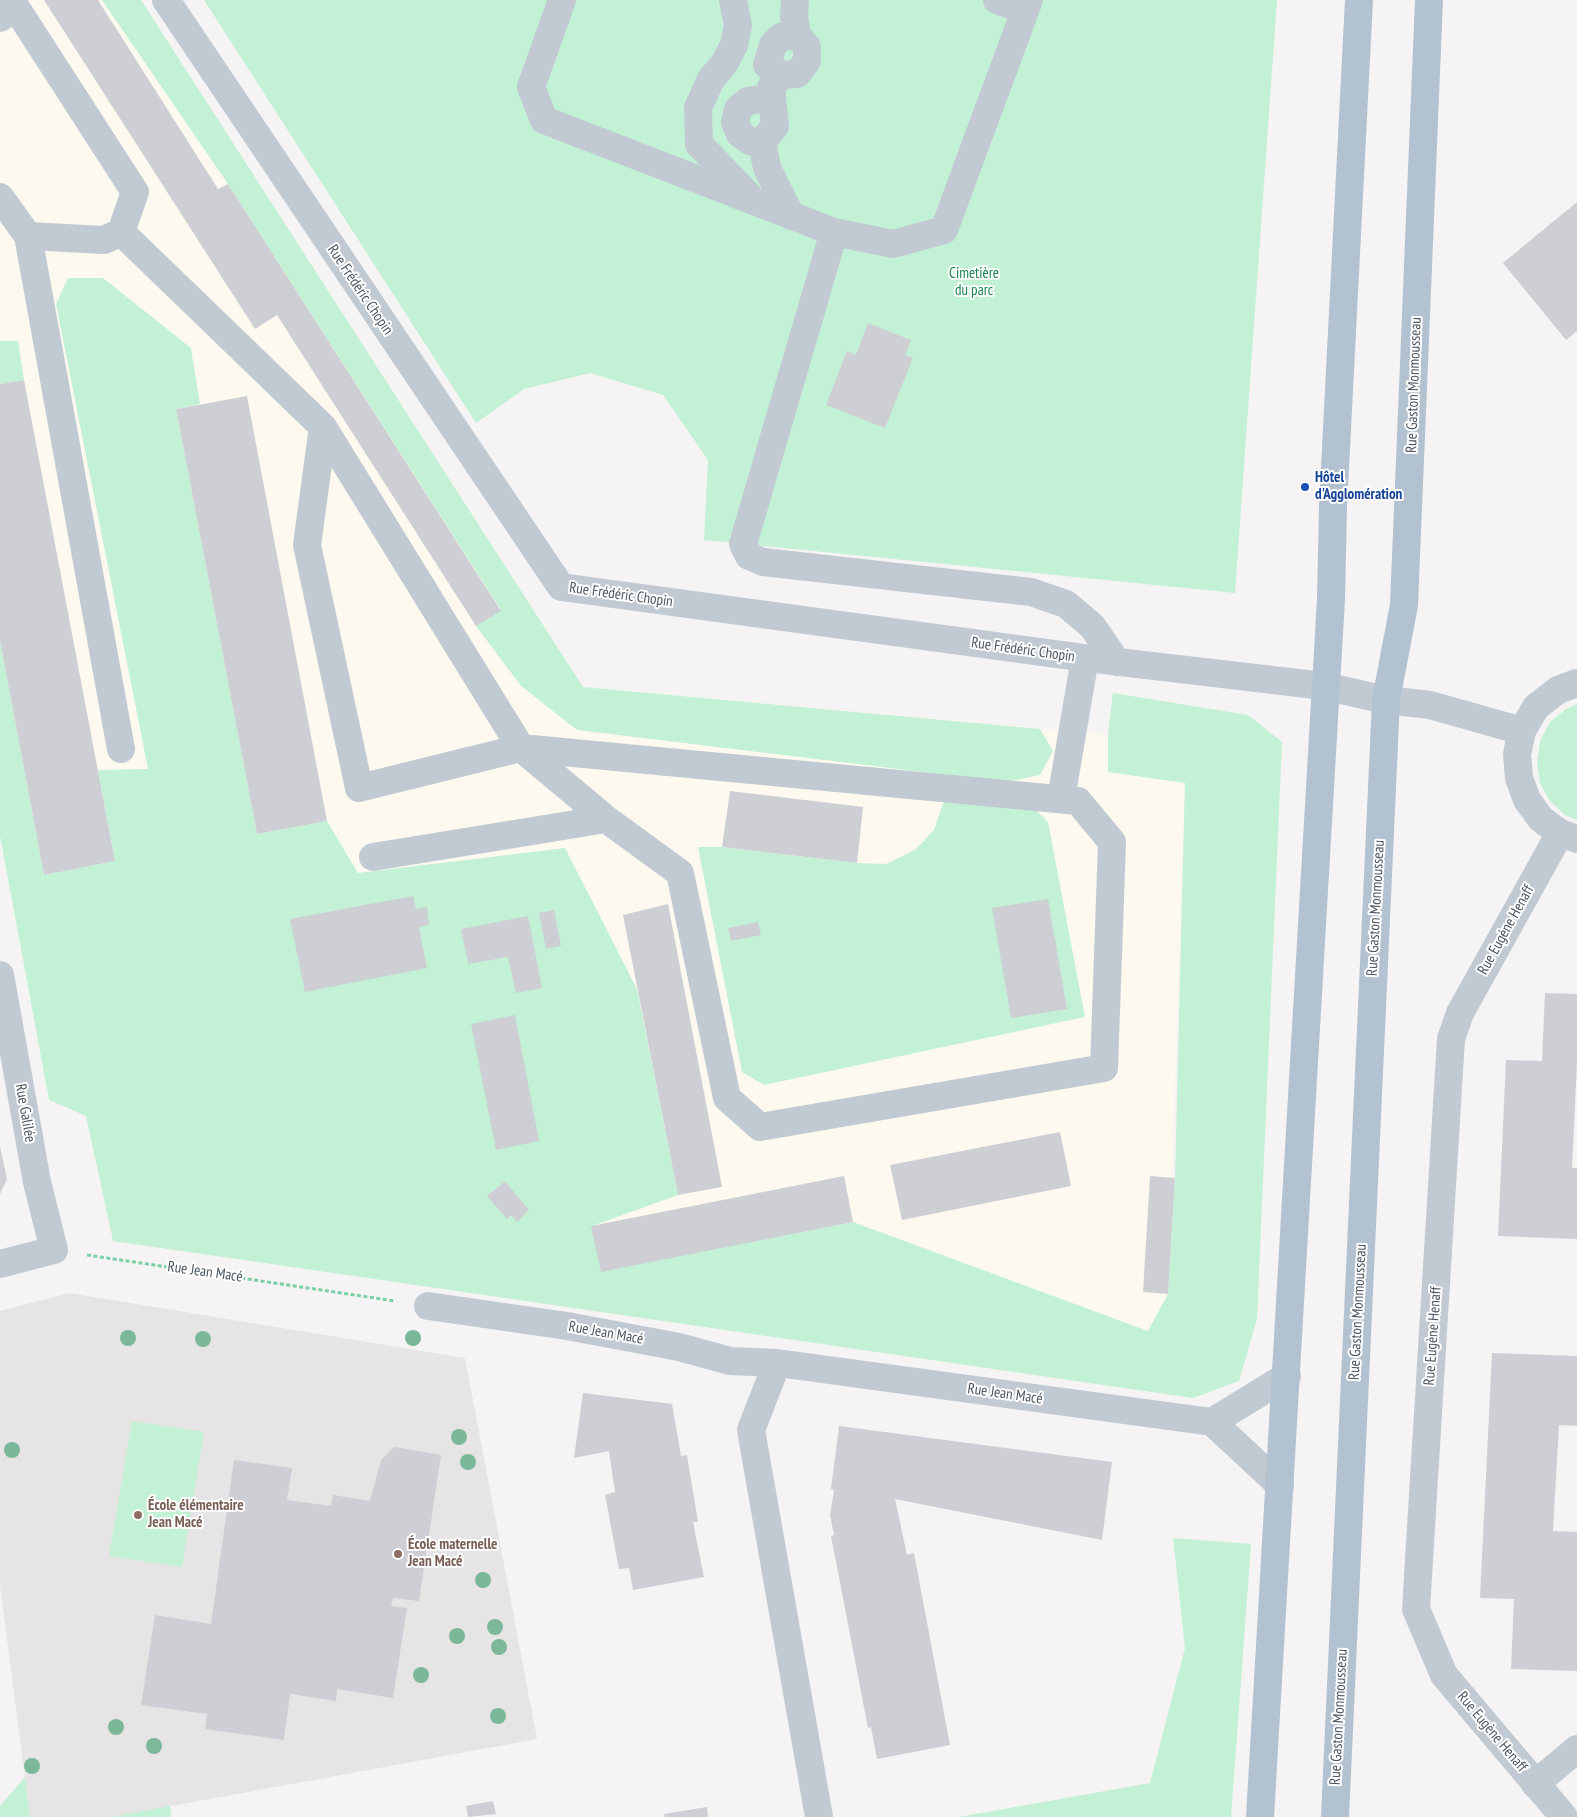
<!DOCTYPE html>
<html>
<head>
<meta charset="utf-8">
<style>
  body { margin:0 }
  canvas { display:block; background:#f5f3f3 }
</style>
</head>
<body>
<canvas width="1577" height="1817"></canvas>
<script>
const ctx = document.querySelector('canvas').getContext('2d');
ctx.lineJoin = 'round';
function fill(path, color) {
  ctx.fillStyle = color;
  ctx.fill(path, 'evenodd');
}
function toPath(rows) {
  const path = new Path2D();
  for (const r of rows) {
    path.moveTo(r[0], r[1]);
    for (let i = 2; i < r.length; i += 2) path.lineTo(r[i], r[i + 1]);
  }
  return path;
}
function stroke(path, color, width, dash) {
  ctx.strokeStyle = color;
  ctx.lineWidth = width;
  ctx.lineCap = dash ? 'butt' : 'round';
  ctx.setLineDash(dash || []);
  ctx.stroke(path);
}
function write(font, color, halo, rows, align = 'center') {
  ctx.font = font + ' "PT Sans Narrow",sans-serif';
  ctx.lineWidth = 4;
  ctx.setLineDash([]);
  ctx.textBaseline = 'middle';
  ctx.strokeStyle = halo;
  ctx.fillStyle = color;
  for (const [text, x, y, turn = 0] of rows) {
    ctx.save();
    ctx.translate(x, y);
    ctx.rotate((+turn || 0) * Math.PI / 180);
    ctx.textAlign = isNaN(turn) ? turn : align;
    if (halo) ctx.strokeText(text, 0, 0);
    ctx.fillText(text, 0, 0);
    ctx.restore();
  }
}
const commercial = toPath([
  [0,0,141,0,583,687,1108,735,1108,772,1185,783,1168,1294,1148,1331,103,1195,86,1116,49,1100,0,836]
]);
const education = toPath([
  [69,1293,465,1358,537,1739,112,1817,30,1817,0,1585,0,1311]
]);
const green = toPath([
  [102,0,141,0,583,687,1040,729,1053,751,1040,775,1006,782,577,730,521,686,476,626,501,610,228,184],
  [204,0,1277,0,1235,593,704,540,708,460,663,395,590,373,524,389,476,423],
  [68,278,103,278,191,348,200,404,176,409,257,834,327,821,358,873,565,848,637,989,678,1195,592,1226,601,1271,853,1222,1148,1331,1168,1294,1175,1178,1185,783,1108,772,1108,735,1113,693,1248,715,1282,742,1257,1319,1239,1381,1193,1398,113,1241,86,1116,49,1100,0,836,0,641,44,875,115,861,98,770,148,769,56,304],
  [0,341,18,341,24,380,0,384],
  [1577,704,1577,820,1565,815,1550,801,1540,783,1537,762,1540,741,1550,722,1566,709],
  [944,801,1036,810,1048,822,1085,1017,764,1085,742,1072,698,847,722,847,857,863,886,864,915,850,934,830],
  [132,1421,204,1432,182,1567,109,1556],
  [1173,1538,1251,1544,1231,1817,959,1817,1150,1783,1185,1648],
  [25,1777,30,1817,0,1817,0,1806],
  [170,1806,171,1817,112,1817,169,1806]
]);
const building = toPath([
  [44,0,98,0,218,189,228,184,501,611,476,626,277,315,255,329],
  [1577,202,1577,331,1566,340,1503,263],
  [868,323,911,340,905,355,913,358,885,428,826,405,847,351,856,355],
  [24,380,115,861,44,875,0,641,0,384],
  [247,396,327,821,257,834,176,409],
  [730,791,863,807,857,863,722,847],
  [413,896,416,909,427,907,429,925,419,927,427,968,305,992,290,919],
  [1048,899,1067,1009,1011,1018,992,908],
  [668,904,722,1187,678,1195,623,915],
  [554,910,561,946,546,949,539,913],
  [528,916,542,988,516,993,508,957,468,964,461,929],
  [758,922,761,935,731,941,728,928],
  [1545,993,1577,994,1577,1063,1572,1168,1577,1168,1577,1239,1498,1236,1506,1060,1542,1061],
  [515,1015,539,1141,496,1150,471,1024],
  [1060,1132,1071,1186,902,1220,890,1165],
  [0,1147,7,1179,0,1194],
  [844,1176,853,1222,601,1272,591,1226],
  [1150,1176,1175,1178,1168,1294,1143,1292],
  [505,1181,529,1210,517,1222,511,1215,507,1219,487,1196],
  [1492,1353,1577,1356,1577,1426,1559,1425,1553,1531,1577,1532,1577,1671,1511,1669,1514,1599,1480,1598],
  [583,1393,672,1404,681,1456,687,1455,698,1522,693,1522,704,1577,633,1590,629,1568,619,1569,605,1495,615,1492,609,1451,574,1458],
  [839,1426,1112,1462,1102,1540,895,1499,907,1555,914,1553,950,1745,877,1759,871,1727,868,1728,831,1536,834,1535,830,1515,834,1490,831,1489],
  [394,1447,441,1455,419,1601,393,1598,391,1606,407,1608,393,1698,337,1689,336,1701,290,1694,284,1740,205,1729,207,1714,141,1705,155,1615,211,1624,234,1460,292,1468,287,1500,331,1506,333,1495,370,1501,381,1460],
  [493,1801,496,1814,468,1817,466,1806],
  [707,1807,708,1817,665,1817,664,1814]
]);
const path = toPath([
  [87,1255,395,1301]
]);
const minor = toPath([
  [166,0,561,587,1085,658,1324,686,1386,700,1430,705,1522,731],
  [562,0,531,87,544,120,834,232,893,244,944,230,1029,0],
  [733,0,738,26,734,45,724,64,711,79,698,108,699,144,748,195],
  [997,0,1025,10],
  [0,18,15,6,135,192,121,232,104,240,28,236],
  [781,75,767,65,773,45,781,37,797,35],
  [762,142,750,141,740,134,735,122,738,109,748,101,760,99,772,104],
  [0,197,28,236,121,749],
  [791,216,767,168,762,142,775,126,771,87,781,75,797,74,807,61,807,47,797,35,794,16,795,0],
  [121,232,323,427,307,545,359,788,521,748,323,427],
  [834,232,743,544,749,556,763,562,1031,592,1066,604,1092,626,1117,662],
  [1577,683,1558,690,1536,707,1522,731,1517,754,1519,778,1527,800,1541,819,1560,833,1577,839],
  [521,748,1078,801,1112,842,1104,1068,760,1127,727,1098,680,873,606,819,521,748],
  [1061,799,1085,658],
  [1560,833,1460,1013,1451,1039,1416,1609,1444,1675,1564,1817],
  [373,857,606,819],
  [0,975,37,1182,54,1250,0,1264],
  [428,1306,567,1326,679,1347,730,1361,777,1363,1212,1422,1280,1485],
  [777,1363,751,1430,819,1817],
  [1212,1422,1287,1376],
  [1535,1784,1577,1749]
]);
const major = toPath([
  [1260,1817,1331,599,1333,507,1359,0],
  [1335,1817,1386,700,1404,605,1429,0]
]);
const trees = [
  [128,1338],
  [413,1338],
  [203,1339],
  [459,1437],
  [12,1450],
  [468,1462],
  [483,1580],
  [495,1627],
  [457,1636],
  [499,1647],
  [421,1675],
  [498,1716],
  [116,1727],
  [154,1746],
  [32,1766]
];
const markers = [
  [1305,487,5,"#1a4fb4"],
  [138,1515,5,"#8d6e63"],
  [398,1554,5,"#8d6e63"]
];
const parkNames = [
  ["Cimetière",974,274],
  ["du parc",974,291]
];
const streetNames = [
  ["Rue Frédéric Chopin",360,290,56],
  ["Rue Gaston Monmousseau",1414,385,-88],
  ["Rue Frédéric Chopin",621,595,8],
  ["Rue Frédéric Chopin",1023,650,8],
  ["Rue Gaston Monmousseau",1376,908,-87],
  ["Rue Eugène Henaff",1506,930,-61],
  ["Rue Galilée",25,1113,80],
  ["Rue Jean Macé",205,1272,8],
  ["Rue Gaston Monmousseau",1358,1312,-87],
  ["Rue Jean Macé",606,1333,10],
  ["Rue Eugène Henaff",1433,1336,-86],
  ["Rue Jean Macé",1005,1394,8],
  ["Rue Gaston Monmousseau",1339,1717,-87],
  ["Rue Eugène Henaff",1492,1732,50]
];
const transitNames = [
  ["Hôtel",1315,478],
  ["d'Agglomération",1315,495]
];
const educationNames = [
  ["École élémentaire",148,1506],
  ["Jean Macé",148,1523],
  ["École maternelle",408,1545],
  ["Jean Macé",408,1562]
];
fill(commercial, '#fdf9ef');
fill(education, '#e6e4e5');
fill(green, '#c3f1d5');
fill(building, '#cdcfd5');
stroke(path, '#7ad0a6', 3, [4, 2.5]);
stroke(minor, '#c1cad2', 28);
stroke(major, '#b3c2d1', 28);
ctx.fillStyle = '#7bb799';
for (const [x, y] of trees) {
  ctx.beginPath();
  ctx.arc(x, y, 8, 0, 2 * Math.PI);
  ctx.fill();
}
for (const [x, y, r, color] of markers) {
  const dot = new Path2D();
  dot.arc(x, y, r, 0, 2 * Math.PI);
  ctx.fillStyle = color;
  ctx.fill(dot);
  stroke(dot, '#fff', 2);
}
write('15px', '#17864f', '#fff', parkNames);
write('15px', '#4a5661', '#fff', streetNames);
write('bold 15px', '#164399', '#fff', transitNames, 'left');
write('bold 15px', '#785e54', '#fff', educationNames, 'left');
</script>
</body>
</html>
